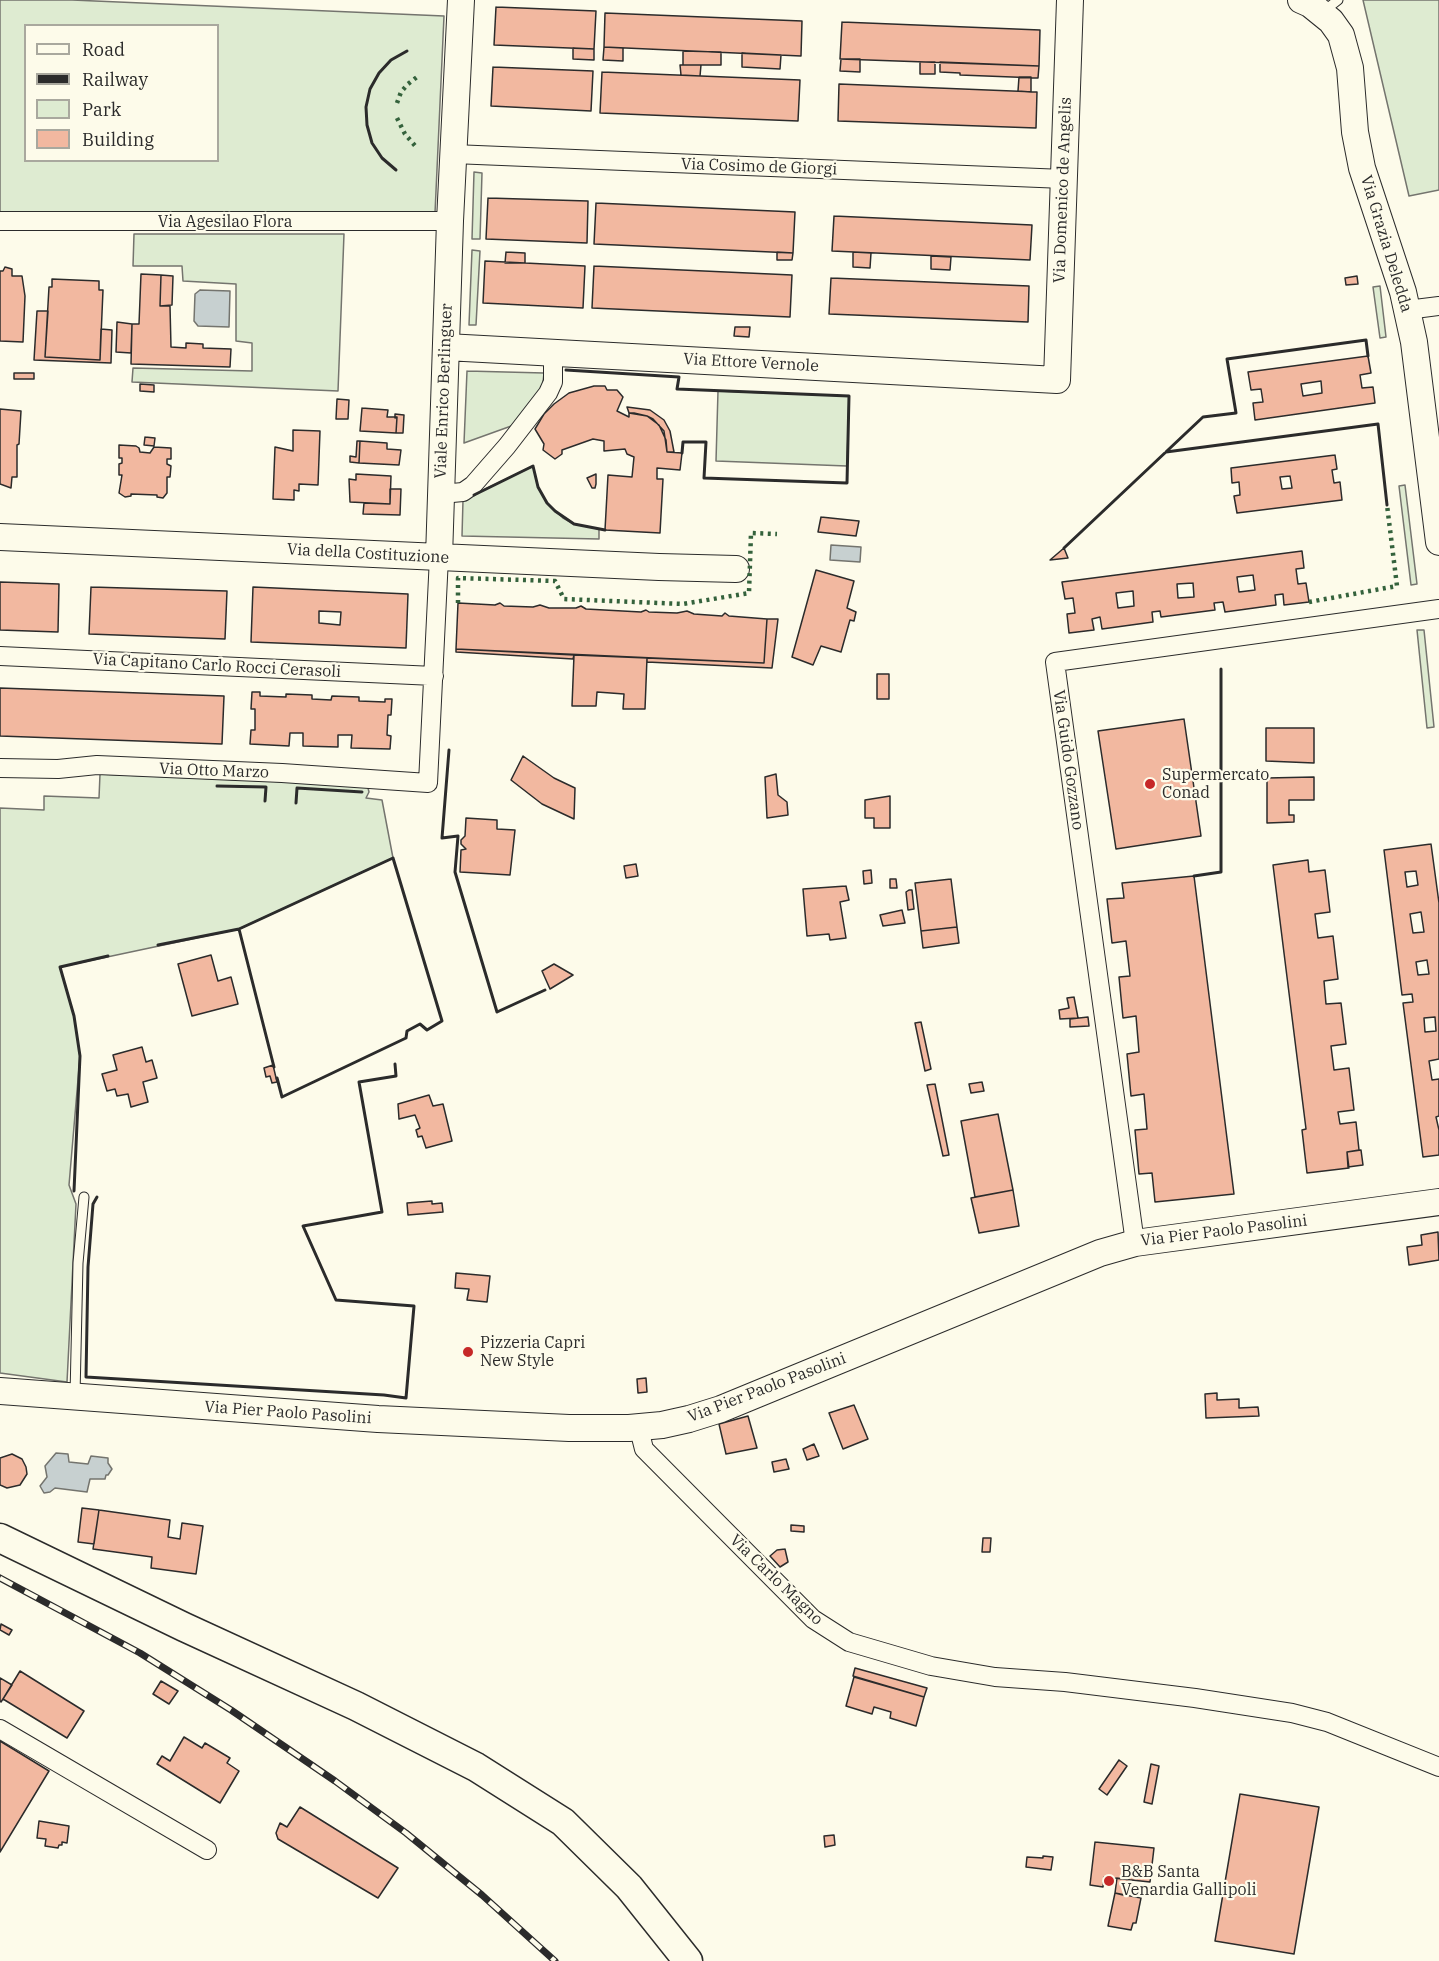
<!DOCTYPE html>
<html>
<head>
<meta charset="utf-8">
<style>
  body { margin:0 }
  #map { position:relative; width:1439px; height:1961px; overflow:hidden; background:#fdfbea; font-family:"IBM Plex Serif",serif }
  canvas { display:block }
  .legend { position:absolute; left:24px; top:24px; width:195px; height:138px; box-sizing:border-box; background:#fdfbea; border:2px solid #a9a89e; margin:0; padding:8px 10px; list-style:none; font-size:18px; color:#2b2b2b }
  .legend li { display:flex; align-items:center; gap:12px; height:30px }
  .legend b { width:30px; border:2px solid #a9a89e }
</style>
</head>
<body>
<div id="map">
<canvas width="1439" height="1961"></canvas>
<ul class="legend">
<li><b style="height:8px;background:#fdfbea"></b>Road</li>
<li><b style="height:8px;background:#2b2b2b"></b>Railway</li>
<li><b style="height:16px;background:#deebd1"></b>Park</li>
<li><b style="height:16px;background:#f2b8a0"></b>Building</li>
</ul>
</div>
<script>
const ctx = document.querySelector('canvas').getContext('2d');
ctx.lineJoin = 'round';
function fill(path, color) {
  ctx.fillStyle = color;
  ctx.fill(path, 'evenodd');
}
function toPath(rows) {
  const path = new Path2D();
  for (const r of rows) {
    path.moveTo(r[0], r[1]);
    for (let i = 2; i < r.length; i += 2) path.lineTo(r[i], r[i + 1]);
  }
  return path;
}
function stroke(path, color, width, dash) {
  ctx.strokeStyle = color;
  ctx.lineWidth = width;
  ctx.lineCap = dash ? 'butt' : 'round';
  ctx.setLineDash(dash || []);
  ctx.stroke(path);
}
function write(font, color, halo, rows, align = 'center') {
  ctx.font = font + ' "IBM Plex Serif",serif';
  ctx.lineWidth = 4.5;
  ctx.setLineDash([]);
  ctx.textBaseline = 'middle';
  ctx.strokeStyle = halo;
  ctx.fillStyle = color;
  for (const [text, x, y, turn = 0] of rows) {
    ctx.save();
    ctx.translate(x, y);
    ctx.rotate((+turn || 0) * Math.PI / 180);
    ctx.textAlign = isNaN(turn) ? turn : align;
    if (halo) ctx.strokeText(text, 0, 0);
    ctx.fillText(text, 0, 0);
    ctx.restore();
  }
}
const green = toPath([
  [0,0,72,0,444,16,435,213,0,213,0,0],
  [26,26,218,26,218,160,26,160,26,26],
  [1363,0,1439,0,1439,190,1409,196,1363,0],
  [474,172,482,173,480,239,472,239,474,172],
  [134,234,344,234,338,391,132,382,133,368,252,371,252,343,236,341,236,284,183,281,182,266,133,266,134,234],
  [472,250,480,251,476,325,469,325,472,250],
  [1380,286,1386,337,1380,338,1373,287,1380,286],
  [467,371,544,373,543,382,542,389,514,425,464,443,467,371],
  [718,391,849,396,847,466,716,461,718,391],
  [533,466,538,487,547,503,563,518,574,524,599,529,599,539,462,536,463,500,533,466],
  [1405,485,1417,584,1411,585,1399,486,1405,485],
  [1417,630,1424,630,1434,727,1427,728,1417,630],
  [100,774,364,785,368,788,369,792,366,798,382,800,393,858,239,929,60,967,74,1016,80,1056,69,1185,76,1204,67,1382,0,1373,0,808,44,810,44,796,99,798,100,774]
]);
const water = toPath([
  [200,290,230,291,229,327,198,326,194,321,195,294,200,290],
  [831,545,861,547,860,562,830,560,831,545],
  [56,1453,68,1454,69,1462,88,1464,91,1456,108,1458,108,1463,112,1469,108,1475,106,1475,105,1479,90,1479,87,1492,55,1488,50,1492,44,1493,40,1486,47,1477,45,1466,56,1453]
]);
const building = toPath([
  [496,7,596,11,594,49,494,45,496,7],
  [605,13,802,21,801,56,604,47,605,13],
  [842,22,1040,30,1039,66,840,59,842,22],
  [604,47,623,48,623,61,603,60,604,47],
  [573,48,594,49,594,60,573,59,573,48],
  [683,51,721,52,721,65,683,65,683,51],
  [742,53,781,55,780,69,742,67,742,53],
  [841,59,860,59,860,72,840,71,841,59],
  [920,62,935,62,935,74,920,74,920,62],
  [940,62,1039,66,1038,78,960,75,960,73,940,72,940,62],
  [680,65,701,65,700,76,681,75,680,65],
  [493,67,593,71,591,111,491,106,493,67],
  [602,72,800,80,798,121,600,113,602,72],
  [1019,77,1031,77,1031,92,1018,91,1019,77],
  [839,84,1037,92,1036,128,838,121,839,84],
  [488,198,588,201,587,243,486,239,488,198],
  [596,203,795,212,793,253,594,244,596,203],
  [834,216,1032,225,1030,260,832,251,834,216],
  [506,252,525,253,525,263,505,263,506,252],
  [777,252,793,253,792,260,777,260,777,252],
  [853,252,871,253,870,268,853,267,853,252],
  [931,256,951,257,950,270,931,269,931,256],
  [485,261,585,266,583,308,483,303,485,261],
  [594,266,792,275,790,317,592,308,594,266],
  [5,267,12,269,12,276,22,276,25,296,23,342,0,341,0,271,3,271,5,267],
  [141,274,161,275,160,306,170,306,171,347,186,348,186,343,203,344,203,348,231,349,230,367,131,364,132,324,139,324,141,274],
  [161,275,173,276,172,305,160,306,161,275],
  [1357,276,1358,284,1346,285,1345,278,1357,276],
  [831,278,1029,286,1028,322,829,314,831,278],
  [52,279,99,281,99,290,103,290,100,360,45,357,49,287,52,287,52,279],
  [37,311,48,311,45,357,100,360,101,329,112,330,111,363,34,360,37,311],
  [117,322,132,324,131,353,116,352,117,322],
  [735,327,750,327,749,337,734,336,735,327],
  [1368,356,1371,373,1360,375,1362,388,1373,387,1375,403,1255,420,1253,403,1263,402,1261,389,1251,390,1248,372,1368,356],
  [1321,381,1322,393,1303,396,1301,384,1321,381],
  [14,373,34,373,34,379,14,379,14,373],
  [140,384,154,385,154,392,140,391,140,384],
  [594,386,605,386,607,390,617,390,623,397,617,411,629,417,629,413,634,413,647,416,653,419,664,431,667,452,682,453,680,470,657,468,657,479,663,479,660,533,605,530,608,475,632,477,634,457,627,454,625,449,604,451,604,441,593,439,562,450,562,454,555,459,543,450,544,444,535,429,544,414,554,404,569,393,594,386],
  [337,399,349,400,348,419,336,419,337,399],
  [627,407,650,410,664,420,670,431,674,452,667,452,666,440,659,425,647,416,629,413,627,407],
  [362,408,388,410,387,417,397,417,396,433,360,431,362,408],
  [0,409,21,411,19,444,17,445,17,477,12,477,11,488,0,484,0,409],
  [395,414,404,415,403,433,396,433,397,417,395,418,395,414],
  [293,430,320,431,318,485,299,484,299,491,294,490,294,500,273,499,275,447,293,451,293,430],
  [145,437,155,438,154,446,144,445,145,437],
  [357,441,360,441,359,463,350,462,350,456,356,457,357,441],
  [360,441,387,443,387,449,401,450,399,465,359,463,360,441],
  [119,445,136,446,139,448,140,452,150,453,154,447,171,448,171,459,167,459,167,464,171,466,170,477,167,477,167,493,163,498,157,497,157,495,131,494,131,496,125,497,119,493,122,475,119,475,119,464,122,463,122,458,119,458,119,445],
  [1335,455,1337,469,1332,470,1334,483,1340,482,1342,500,1237,513,1234,496,1240,495,1239,482,1232,483,1231,468,1335,455],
  [1290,476,1292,488,1282,489,1280,477,1290,476],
  [356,474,391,476,390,504,350,502,349,479,356,480,356,474],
  [596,474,596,484,595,488,592,488,587,478,596,474],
  [390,489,401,489,400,515,363,514,364,503,390,504,390,489],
  [821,517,859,521,856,536,818,532,821,517],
  [1064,548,1068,558,1050,560,1064,548],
  [1302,551,1304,568,1296,569,1298,584,1306,583,1309,602,1284,605,1283,594,1275,595,1276,605,1225,612,1223,602,1214,603,1215,610,1161,617,1160,611,1152,612,1153,622,1102,629,1100,617,1092,619,1094,630,1069,633,1067,614,1075,613,1073,598,1065,599,1062,582,1302,551],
  [1253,575,1255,590,1239,592,1237,577,1253,575],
  [1193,583,1194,597,1178,598,1177,584,1193,583],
  [1133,591,1134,606,1118,608,1116,593,1133,591],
  [816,570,854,581,847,608,856,612,854,621,850,620,841,652,821,646,813,665,792,657,816,570],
  [0,582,59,584,58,632,0,630,0,582],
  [91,587,227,591,225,639,89,634,91,587],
  [253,587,408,594,406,648,251,642,253,587],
  [319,611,341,612,340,625,319,623,319,611],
  [458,603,495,605,500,603,504,606,533,607,540,605,549,608,576,608,581,606,586,609,641,612,646,610,649,612,677,613,687,611,694,614,722,616,725,613,729,616,767,619,764,663,456,649,458,603],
  [767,619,778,619,772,668,647,662,647,658,764,663,767,619],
  [456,649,574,655,573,659,456,652,456,649],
  [574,655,647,658,645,709,623,709,624,694,597,692,596,706,572,706,574,655],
  [877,674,889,674,889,699,877,699,877,674],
  [0,688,224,696,222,744,0,736,0,688],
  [252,692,260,692,260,696,286,697,286,694,312,695,312,699,331,700,332,696,359,697,359,701,385,702,385,699,392,699,391,715,388,715,387,735,391,736,390,749,351,748,352,735,338,735,338,747,303,746,303,733,290,733,289,746,250,744,251,730,255,730,255,709,251,709,252,692],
  [1184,719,1201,836,1116,849,1098,731,1184,719],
  [1266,728,1314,728,1314,763,1266,761,1266,728],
  [523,756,554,778,575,788,574,819,542,804,511,780,523,756],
  [776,774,778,795,787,802,788,815,767,818,765,777,776,774],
  [1314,777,1314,800,1289,800,1289,815,1294,815,1294,822,1267,823,1267,778,1314,777],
  [890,796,890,828,874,828,874,818,865,818,865,800,890,796],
  [466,818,497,820,497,829,515,830,510,875,460,872,461,850,466,849,461,844,461,840,465,836,466,818],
  [1431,844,1439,903,1439,1059,1429,1061,1432,1080,1439,1079,1439,1116,1436,1117,1439,1130,1439,1155,1423,1157,1403,1003,1413,1002,1412,994,1402,995,1384,850,1431,844],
  [1416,871,1418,885,1407,887,1405,872,1416,871],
  [1421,912,1424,932,1413,933,1410,914,1421,912],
  [1427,960,1429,974,1418,975,1416,962,1427,960],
  [1435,1017,1436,1031,1425,1032,1424,1018,1435,1017],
  [1308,860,1309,872,1325,870,1330,912,1315,914,1318,938,1333,936,1338,979,1324,981,1326,1004,1341,1003,1346,1044,1331,1046,1334,1070,1349,1068,1354,1110,1338,1112,1340,1124,1356,1122,1359,1150,1347,1152,1349,1168,1307,1173,1302,1130,1306,1129,1273,865,1308,860],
  [636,864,638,876,626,878,624,866,636,864],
  [871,870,872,883,864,884,863,871,871,870],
  [1194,876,1234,1194,1155,1202,1152,1173,1139,1174,1135,1130,1147,1129,1144,1094,1131,1096,1127,1054,1139,1052,1136,1016,1123,1018,1119,977,1130,976,1126,941,1112,943,1107,899,1124,898,1122,883,1194,876],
  [890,879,896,879,897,888,890,888,890,879],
  [951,879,957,927,921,931,915,883,951,879],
  [846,886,849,900,840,902,846,938,830,940,829,934,807,936,803,889,846,886],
  [909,890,912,890,914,909,908,910,906,892,909,890],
  [902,910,905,923,883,926,880,915,902,910],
  [957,927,959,943,923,948,921,931,957,927],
  [211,955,218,981,231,977,238,1004,192,1016,178,964,211,955],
  [554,964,573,975,550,989,542,971,554,964],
  [1074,997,1078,1018,1060,1019,1059,1010,1069,1008,1067,998,1074,997],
  [1088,1017,1089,1026,1070,1027,1070,1019,1088,1017],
  [921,1022,931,1069,925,1071,915,1023,921,1022],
  [142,1047,146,1062,152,1060,157,1078,143,1082,148,1102,131,1107,128,1094,117,1096,115,1089,107,1091,102,1074,117,1070,113,1055,142,1047],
  [273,1065,277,1082,272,1083,270,1076,266,1077,264,1068,273,1065],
  [982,1082,984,1091,971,1093,969,1084,982,1082],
  [935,1084,949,1155,943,1156,927,1085,935,1084],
  [429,1095,433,1106,443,1104,452,1141,426,1148,422,1136,418,1137,416,1130,420,1128,415,1115,399,1119,398,1104,429,1095],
  [998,1114,1013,1190,975,1197,961,1121,998,1114],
  [1361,1150,1363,1165,1348,1167,1347,1152,1361,1150],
  [1013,1190,1019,1226,979,1233,971,1198,1013,1190],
  [432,1201,432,1204,442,1203,443,1212,408,1215,407,1203,432,1201],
  [1438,1232,1439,1260,1409,1265,1407,1247,1422,1245,1421,1235,1438,1232],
  [456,1273,490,1276,487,1302,467,1300,469,1289,455,1288,456,1273],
  [646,1378,647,1392,638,1393,637,1379,646,1378],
  [1217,1393,1217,1400,1239,1399,1239,1408,1258,1407,1259,1416,1206,1418,1205,1394,1217,1393],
  [854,1405,868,1439,843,1449,829,1413,854,1405],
  [748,1416,757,1448,726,1454,719,1424,748,1416],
  [814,1444,819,1456,807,1460,803,1449,814,1444],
  [12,1454,22,1459,26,1467,27,1474,20,1485,7,1488,0,1485,0,1458,12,1454],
  [786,1459,789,1469,774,1472,772,1462,786,1459],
  [82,1508,99,1510,94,1544,78,1542,82,1508],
  [99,1510,170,1520,168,1537,180,1539,182,1523,203,1526,196,1574,151,1568,152,1557,93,1549,99,1510],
  [791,1525,804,1526,804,1532,791,1531,791,1525],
  [983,1538,991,1538,990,1552,982,1552,983,1538],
  [785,1549,788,1562,780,1567,770,1556,777,1550,785,1549],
  [1,1624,12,1630,9,1635,0,1630,1,1624],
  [855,1668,927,1688,924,1697,853,1676,855,1668],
  [20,1671,84,1711,67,1738,3,1699,20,1671],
  [854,1677,924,1697,916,1726,890,1718,891,1712,874,1707,872,1714,846,1706,854,1677],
  [0,1678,12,1685,1,1702,0,1701,0,1678],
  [161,1681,178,1691,169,1704,153,1694,161,1681],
  [184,1737,202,1748,205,1743,230,1758,227,1763,239,1771,220,1803,157,1764,162,1756,170,1761,184,1737],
  [0,1741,49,1771,0,1852,0,1741],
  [1119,1760,1127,1766,1107,1795,1099,1789,1119,1760],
  [1151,1764,1159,1766,1152,1804,1144,1802,1151,1764],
  [1240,1794,1319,1807,1294,1954,1215,1941,1240,1794],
  [300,1807,398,1868,378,1898,278,1839,276,1833,280,1823,287,1827,300,1807],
  [39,1821,69,1826,67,1843,62,1842,62,1845,59,1845,58,1848,45,1846,46,1839,37,1838,39,1821],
  [834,1835,835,1845,825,1847,824,1836,834,1835],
  [1095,1842,1154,1848,1150,1882,1104,1877,1103,1887,1090,1885,1095,1842],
  [1043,1856,1053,1857,1051,1870,1026,1867,1027,1857,1043,1858,1043,1856],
  [1117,1878,1129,1879,1127,1896,1115,1893,1117,1878],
  [1115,1893,1141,1898,1136,1923,1133,1923,1131,1930,1108,1926,1115,1893]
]);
const lane = toPath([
  [1324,11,1338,0],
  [75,1395,78,1263,84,1197]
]);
const street = toPath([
  [453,154,1064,179],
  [0,221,450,221],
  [1407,310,1439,306],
  [441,494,463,492,473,485,507,446,548,393,553,382,553,353],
  [0,656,434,676],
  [0,768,58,769,97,765,282,773,428,783,439,557],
  [1135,1243,1055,662,1439,609],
  [641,1427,641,1437,644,1449,813,1619,849,1642,931,1666,995,1677,1065,1682,1195,1698,1292,1713,1327,1722,1439,1767],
  [0,1729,207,1850]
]);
const secondary = toPath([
  [1301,0,1310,4,1331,21,1341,35,1350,68,1355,132,1362,168,1403,292,1414,342,1439,542],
  [446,347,1057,380,1070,0],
  [0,537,659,567,736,569],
  [439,557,450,221,461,0],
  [0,1391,378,1419,569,1428,629,1428,662,1425,689,1419,721,1409,1100,1253,1135,1243,1439,1202]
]);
const primary = toPath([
  [0,1538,184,1627,356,1706,476,1767,563,1822,629,1887,688,1961]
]);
const rail = toPath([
  [0,1578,140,1653,231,1710,335,1781,406,1833,482,1895,555,1961]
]);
const hedge = toPath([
  [397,103,401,92,408,84,417,77],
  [397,118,405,134,417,148],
  [1309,602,1397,586,1387,505],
  [458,603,458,578,555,581,564,599,683,604,749,593,751,533,777,534]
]);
const wall = toPath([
  [396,170,382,158,372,143,367,125,366,107,370,89,379,73,391,60,407,51],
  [566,370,679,377,677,389,849,396,847,483,704,478,706,442,683,442,682,453],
  [1166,452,1378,424,1387,505],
  [474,495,533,466,538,487,547,503,555,511,574,524,605,530],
  [1064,548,1203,417,1236,413,1227,359,1366,340,1368,356],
  [449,750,442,838,458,836,455,872,497,1012,545,990],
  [217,786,266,787,265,801],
  [296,803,297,788,362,792],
  [1194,876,1221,872,1221,669],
  [239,929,274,1067],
  [158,945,239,929,393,858,442,1021,427,1030,420,1024,407,1031,406,1038,282,1097,277,1078],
  [74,1191,80,1056,74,1016,60,967,108,956],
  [97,1197,93,1204,88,1267,86,1377,384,1395,406,1398,414,1306,336,1300,303,1226,382,1212,359,1082,396,1076,395,1064]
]);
const markers = [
  [1150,784,6,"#c62828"],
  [468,1352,6,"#c62828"],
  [1109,1881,6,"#c62828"]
];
const streetNames = [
  ["Via Cosimo de Giorgi",759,167,2],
  ["Via Domenico de Angelis",1063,190,-88],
  ["Via Agesilao Flora",225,222],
  ["Via Grazia Deledda",1386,244,73],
  ["Via Ettore Vernole",751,363,3],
  ["Viale Enrico Berlinguer",444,391,-88],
  ["Via della Costituzione",368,554,3],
  ["Via Capitano Carlo Rocci Cerasoli",217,666,3],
  ["Via Guido Gozzano",1068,760,82],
  ["Via Otto Marzo",214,771,2],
  ["Via Pier Paolo Pasolini",1224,1231,-7],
  ["Via Pier Paolo Pasolini",767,1388,-21],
  ["Via Pier Paolo Pasolini",288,1413,4],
  ["Via Carlo Magno",776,1580,44]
];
const poiNames = [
  ["Supermercato",1162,775],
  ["Conad",1162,793],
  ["Pizzeria Capri",480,1343],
  ["New Style",480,1361],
  ["B&B Santa",1121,1872],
  ["Venardia Gallipoli",1121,1890]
];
fill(green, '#deebd1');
stroke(green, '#74746e', 1.5);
fill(water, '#c7d0d0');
stroke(water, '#74746e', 1.5);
fill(building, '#f2b8a0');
stroke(building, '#2b2b2b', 1.5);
stroke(lane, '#2b2b2b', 11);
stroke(street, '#2b2b2b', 20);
stroke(secondary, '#2b2b2b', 28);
stroke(primary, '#2b2b2b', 31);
stroke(lane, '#fdfbea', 9);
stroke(street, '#fdfbea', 18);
stroke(secondary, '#fdfbea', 26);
stroke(primary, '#fdfbea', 28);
stroke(rail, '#2b2b2b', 7);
stroke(rail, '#fdfbea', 4.5, [14]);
stroke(hedge, '#34623c', 4.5, [3, 4.5]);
stroke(wall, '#2b2b2b', 3);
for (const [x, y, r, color] of markers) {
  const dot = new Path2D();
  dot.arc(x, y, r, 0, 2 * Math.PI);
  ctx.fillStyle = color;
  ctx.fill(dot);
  stroke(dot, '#fdfbea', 2);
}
write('16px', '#2b2b2b', '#fdfbea', streetNames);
write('16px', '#2b2b2b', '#fdfbea', poiNames, 'left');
</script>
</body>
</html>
